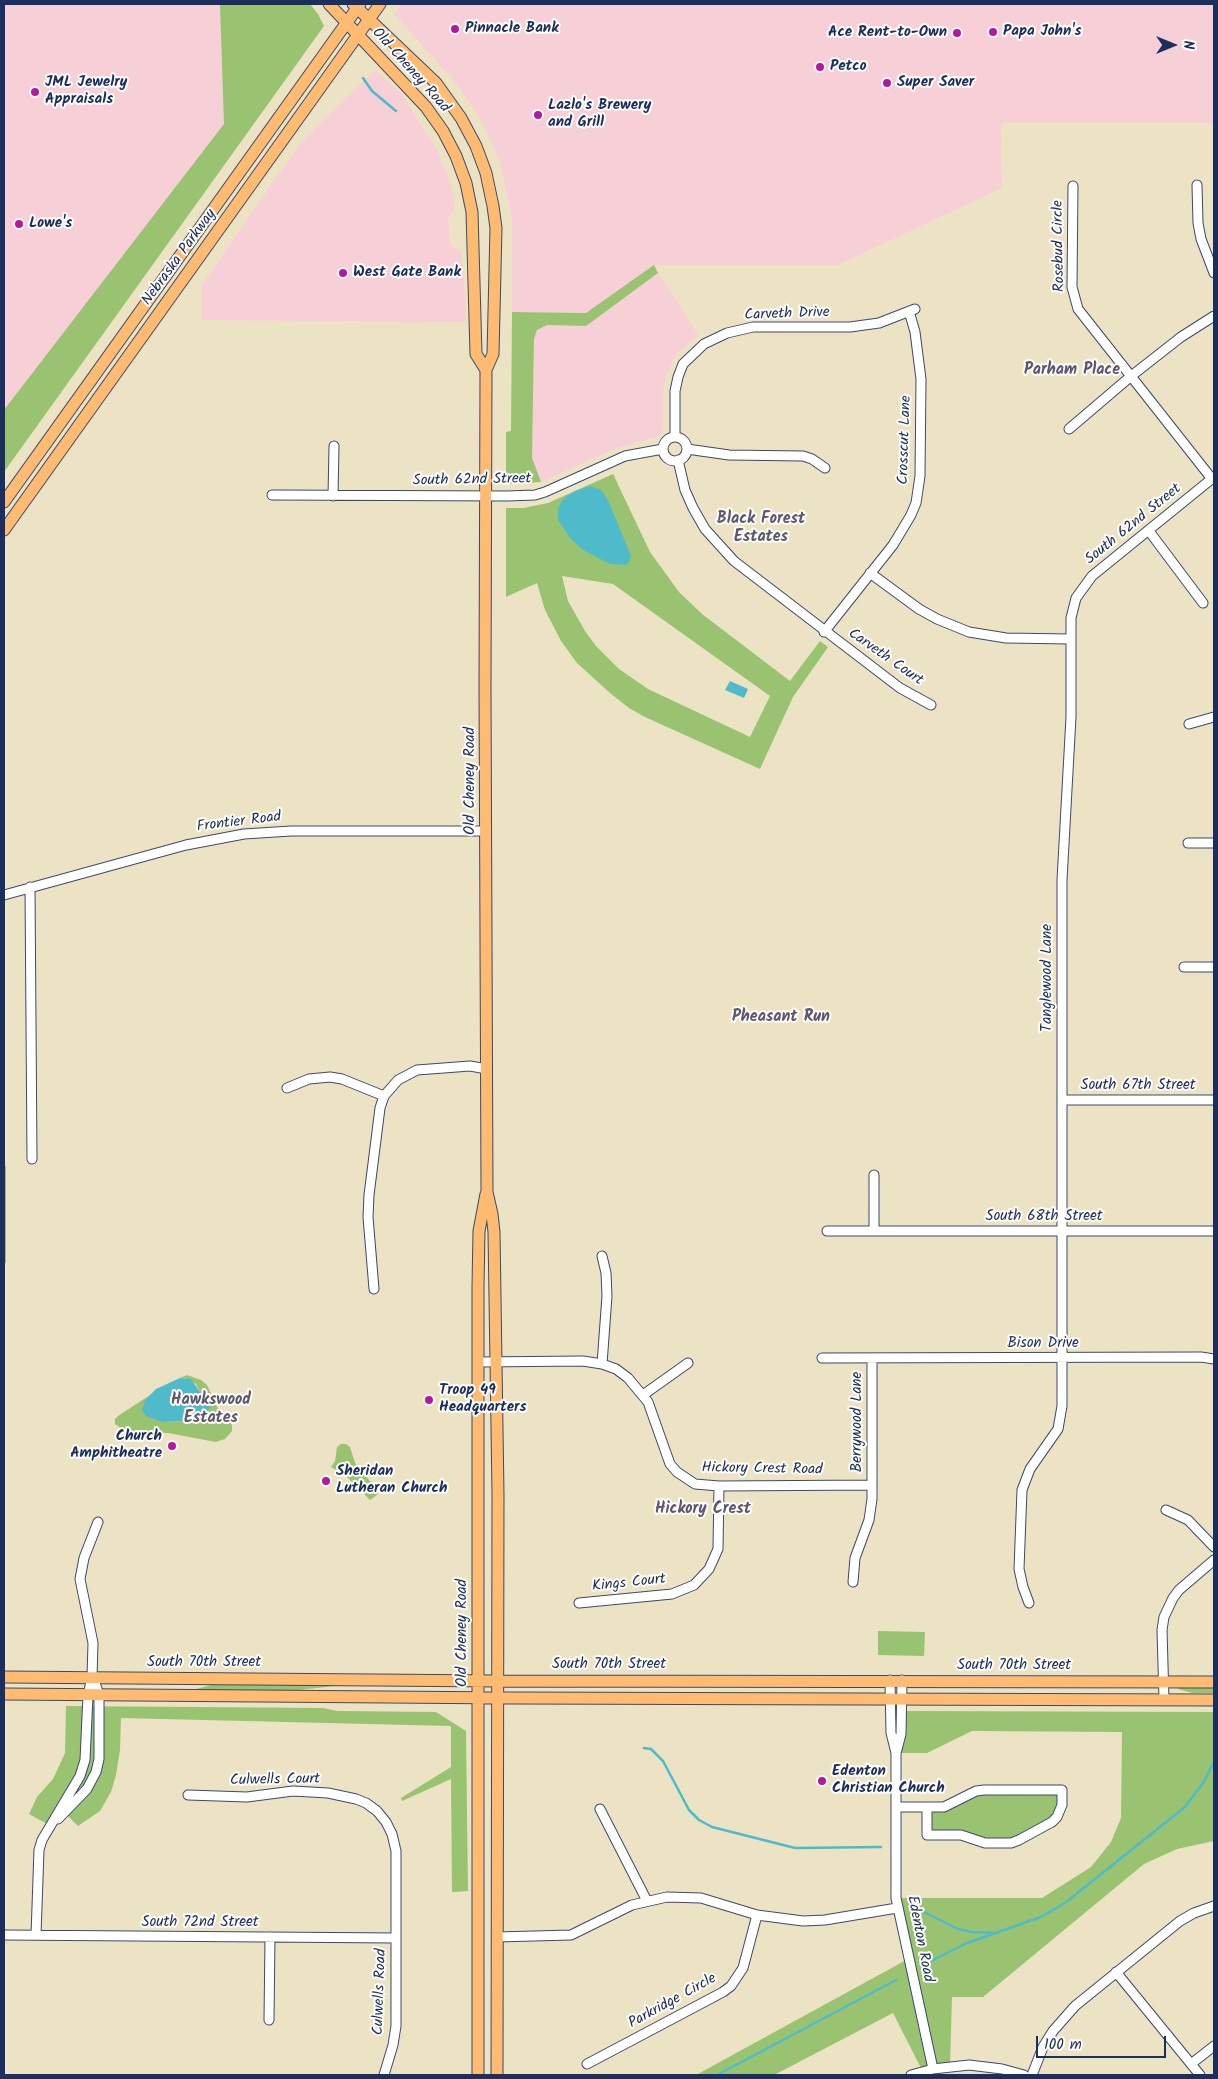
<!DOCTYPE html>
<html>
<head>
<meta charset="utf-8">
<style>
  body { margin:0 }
  #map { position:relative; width:1218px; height:2079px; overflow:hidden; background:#ece3c4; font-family:Kalam,sans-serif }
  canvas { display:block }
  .frame { position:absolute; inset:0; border:5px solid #1b2f5e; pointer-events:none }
  .north { position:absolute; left:1148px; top:20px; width:50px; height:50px; -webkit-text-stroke:4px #fdfcf7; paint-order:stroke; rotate:90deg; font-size:14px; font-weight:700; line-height:20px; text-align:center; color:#1b2f5e }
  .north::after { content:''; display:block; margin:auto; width:18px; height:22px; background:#1b2f5e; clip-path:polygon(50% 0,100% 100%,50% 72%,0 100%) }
  .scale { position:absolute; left:1036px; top:2036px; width:130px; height:22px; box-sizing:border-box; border:2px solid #1b2f5e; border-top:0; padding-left:6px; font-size:15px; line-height:18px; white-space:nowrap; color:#1b2f5e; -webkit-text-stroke:4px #fdfcf7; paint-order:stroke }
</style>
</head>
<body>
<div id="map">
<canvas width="1218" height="2079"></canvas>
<div class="frame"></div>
<div class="north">N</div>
<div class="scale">100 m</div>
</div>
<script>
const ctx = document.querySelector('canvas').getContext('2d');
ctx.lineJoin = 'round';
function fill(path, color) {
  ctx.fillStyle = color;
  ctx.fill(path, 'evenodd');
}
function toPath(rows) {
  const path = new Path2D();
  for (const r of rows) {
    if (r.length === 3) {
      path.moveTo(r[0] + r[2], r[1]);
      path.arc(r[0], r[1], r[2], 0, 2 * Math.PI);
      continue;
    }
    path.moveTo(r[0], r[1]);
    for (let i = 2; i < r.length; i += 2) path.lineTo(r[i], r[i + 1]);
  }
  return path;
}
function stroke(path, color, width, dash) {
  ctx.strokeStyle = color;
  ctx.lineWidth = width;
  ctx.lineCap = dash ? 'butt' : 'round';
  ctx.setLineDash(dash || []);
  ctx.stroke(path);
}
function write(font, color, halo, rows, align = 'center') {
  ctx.font = font + ' Kalam,sans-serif';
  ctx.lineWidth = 4;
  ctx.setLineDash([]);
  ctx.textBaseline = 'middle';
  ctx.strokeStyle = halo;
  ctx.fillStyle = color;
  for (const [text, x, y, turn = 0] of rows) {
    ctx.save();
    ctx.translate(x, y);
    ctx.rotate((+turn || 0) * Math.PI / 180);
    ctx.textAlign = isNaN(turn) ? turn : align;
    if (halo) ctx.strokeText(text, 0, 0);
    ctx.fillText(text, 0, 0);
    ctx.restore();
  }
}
const built = toPath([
  [4,4,224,4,227,121,4,457],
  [401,4,1214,4,1214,123,1001,123,1002,188,837,265,654,265,586,313,512,312,512,218,500,162,488,134,474,109,450,76,395,15],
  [375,70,402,94,437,150,451,187,455,206,448,217,450,245,461,252,464,275,466,322,202,320,202,285,301,142],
  [658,273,698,335,677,353,666,375,663,390,663,431,657,437,616,448,541,482,532,458,534,338,537,330,547,325,586,326]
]);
const green = toPath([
  [220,4,310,4,318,14,324,26,4,472,4,410,224,124],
  [654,265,658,273,586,326,547,325,537,330,534,339,532,458,541,482,506,484,506,432,511,431,512,312,586,313],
  [613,474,650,552,679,592,702,614,790,681,820,641,828,647,793,697,760,769,645,717,629,708,610,693,577,663,561,641,545,610,537,583,506,597,506,508,523,508,548,503],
  [562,576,613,584,770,696,750,737,648,689,619,669,596,646,585,631,568,601],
  [4,1166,6,1166,6,1263,4,1263],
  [187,1375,201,1380,207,1385,217,1407,229,1417,232,1426,232,1431,225,1439,216,1442,168,1433,137,1432,121,1428,115,1424,115,1419,118,1416,150,1395,145,1400,163,1422,201,1420,208,1402,204,1399,196,1384,185,1378,180,1378],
  [341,1444,346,1444,350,1447,355,1463,378,1491,377,1495,370,1500,346,1476,331,1467,335,1461,337,1447],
  [878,1631,925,1632,924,1656,878,1655],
  [215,1684,335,1684,335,1686,298,1690,192,1690],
  [1178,1687,1214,1687,1214,1693,1192,1693,1178,1689],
  [66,1706,323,1708,337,1711,436,1712,466,1731,468,1891,452,1892,451,1779,402,1801,401,1798,451,1767,451,1726,121,1718,120,1750,116,1775,111,1792,100,1811,78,1826,65,1813,51,1826,29,1814,37,1797,53,1779,65,1753],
  [902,1711,1214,1712,1214,1841,1177,1849,1144,1864,983,1997,952,1997,950,2066,923,2072,893,2013,774,2075,696,2075,908,1959,896,1898,1042,1898,1091,1867,1111,1842,1121,1818,1122,1732,972,1731,927,1753,896,1753],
  [1062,1790,1060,1811,1019,1840,977,1841,927,1835,927,1808,969,1795]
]);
const water = toPath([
  [590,486,601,490,608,500,631,556,629,562,626,565,610,564,583,550,571,539,558,520,558,508,563,499,575,491],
  [730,681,748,689,744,698,725,690],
  [180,1378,191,1379,210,1406,205,1418,201,1420,163,1422,146,1416,142,1410,145,1400,156,1389]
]);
const stream = toPath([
  [363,78,372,91,396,111],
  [644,1748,651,1749,663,1761,689,1810,699,1820,712,1827,795,1848,881,1847],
  [912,1906,958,1929,972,1932,994,1933],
  [927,1963,967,1943,1041,1917,1065,1903,1185,1807,1203,1783,1214,1762],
  [717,2075,896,1980]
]);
const minor = toPath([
  [1197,185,1198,223,1201,239,1214,273],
  [1073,186,1072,287,1078,309,1212,479],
  [1069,429,1130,377,1181,337,1214,316],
  [675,437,675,391,678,377,683,364,704,344,727,333,753,327,850,327,879,323,915,309],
  [675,449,12],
  [687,449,729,455,803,456,812,459,825,468],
  [678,460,685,490,693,508,705,529,734,561,900,688,931,705],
  [272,495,507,496,535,495,545,492,625,456,663,449],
  [333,496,334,446],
  [1149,531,1203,603],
  [870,573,919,609,937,619,969,632,1006,638,1070,639],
  [824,632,893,545,911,515,916,503,920,476,921,379,915,332,909,311],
  [1189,724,1214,717],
  [1188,843,1214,843],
  [30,887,32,1159],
  [4,895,186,845,244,834,291,831,486,831],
  [1184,967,1214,967],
  [287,1088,309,1079,330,1077,342,1079,384,1096],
  [1062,1100,1214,1100],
  [874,1175,874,1230],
  [827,1231,1214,1231],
  [374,1289,368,1217,369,1195,380,1108,384,1096,398,1080,417,1070,470,1066,487,1069],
  [822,1358,1201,1357,1214,1359],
  [478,1362,583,1361,602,1364,616,1369,628,1378,648,1402,670,1464,677,1472,695,1484,719,1486,872,1485],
  [602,1364,607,1296,606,1273,602,1256],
  [643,1395,688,1363],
  [1166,1510,1188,1520,1214,1547],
  [853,1582,855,1558,869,1520,872,1499,872,1358],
  [579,1603,672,1594,694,1585,709,1569,718,1549,719,1486],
  [1029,1603,1023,1587,1019,1569,1022,1490,1030,1469,1058,1429,1062,1406,1062,880,1071,717,1071,618,1076,598,1092,576,1214,477],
  [890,1680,891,1733,896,1753,896,1898,933,2069],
  [1164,1700,1162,1630,1164,1617,1173,1598,1179,1590,1214,1560],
  [896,1753,901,1734,902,1680],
  [188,1795,247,1797,293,1791,328,1793,356,1799,366,1803,377,1811,386,1822,392,1834,396,1851,396,2026,393,2045,384,2075],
  [896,1807,944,1807,976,1791,984,1790,1062,1790,1062,1805,1057,1817,1052,1822,1019,1840,1011,1843,985,1843,961,1835,927,1835,927,1808],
  [600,1809,647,1901],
  [58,1819,87,1789,96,1772,99,1759,99,1695,93,1677],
  [4,1935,396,1938],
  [36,1935,39,1850,42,1840,80,1776,85,1760,88,1695,92,1677,93,1643,80,1579,84,1558,98,1522],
  [497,1937,571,1935,632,1905,667,1897,701,1898,757,1915,803,1921,825,1920,897,1908],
  [1116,1972,1200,2075],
  [269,2020,270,1937],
  [587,2064,723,1992,731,1986,743,1968,757,1915],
  [1191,2064,1214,2046],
  [911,2075,933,2069,969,2065,1002,2069,1024,2075],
  [1032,2075,1043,2047,1053,2031,1075,2006,1180,1921,1194,1913,1214,1906]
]);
const major = toPath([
  [329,4,426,107,443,131,456,156,466,183,472,212,476,354,486,370],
  [353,4,436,83,461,118,476,146,486,173,493,206,496,228,493,354,486,370,485,688,487,1192,492,1214,494,1232,498,1494,497,2075],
  [4,502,360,4],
  [4,530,380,4],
  [4,1677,498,1681,1214,1682],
  [4,1694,513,1698,1214,1700],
  [478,2075,478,1286,479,1231,486,1194]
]);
const markers = [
  [455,29,5,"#b5179e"],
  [993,32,5,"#b5179e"],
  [957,33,5,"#b5179e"],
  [820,67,5,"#b5179e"],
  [887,83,5,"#b5179e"],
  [35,92,5,"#b5179e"],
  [538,115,5,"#b5179e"],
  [19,224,5,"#b5179e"],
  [343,273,5,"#b5179e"],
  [429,1400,5,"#b5179e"],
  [172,1446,5,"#b5179e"],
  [326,1481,5,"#b5179e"],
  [822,1781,5,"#b5179e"]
];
const poiNames = [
  ["Pinnacle Bank",465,29],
  ["Papa John's",1003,32],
  ["Ace Rent-to-Own",947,33,"right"],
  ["Petco",830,67],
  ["JML Jewelry",45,83],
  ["Appraisals",45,100],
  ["Super Saver",897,83],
  ["Lazlo's Brewery",548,106],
  ["and Grill",548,123],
  ["Lowe's",29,224],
  ["West Gate Bank",353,273],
  ["Troop 49",439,1391],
  ["Headquarters",439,1408],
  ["Church",162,1437,"right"],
  ["Amphitheatre",162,1454,"right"],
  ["Sheridan",336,1472],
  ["Lutheran Church",336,1489],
  ["Edenton",832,1772],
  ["Christian Church",832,1789]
];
const streetNames = [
  ["Old Cheney Road",410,71,48],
  ["Rosebud Circle",1060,246,-91],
  ["Nebraska Parkway",180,258,-54],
  ["Carveth Drive",787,315,-2],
  ["Crosscut Lane",906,440,-88],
  ["South 62nd Street",472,481,-1],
  ["South 62nd Street",1134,525,-39],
  ["Carveth Court",885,658,35],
  ["Old Cheney Road",471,781,-90],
  ["Frontier Road",239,823,-7],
  ["Tanglewood Lane",1048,978,-90],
  ["South 67th Street",1138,1086],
  ["South 68th Street",1044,1217],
  ["Bison Drive",1043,1344],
  ["Berrywood Lane",858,1422,-90],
  ["Hickory Crest Road",762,1470,1],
  ["Kings Court",629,1584,-6],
  ["Old Cheney Road",463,1633,-90],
  ["South 70th Street",204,1663],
  ["South 70th Street",609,1665],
  ["South 70th Street",1014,1666],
  ["Culwells Court",275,1781,-1],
  ["South 72nd Street",200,1923],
  ["Edenton Road",919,1939,79],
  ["Culwells Road",381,1992,-88],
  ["Parkridge Circle",673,2002,-29]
];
const neighbourhoodNames = [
  ["Parham Place",1072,371],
  ["Black Forest",761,520],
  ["Estates",761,538],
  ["Pheasant Run",781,1018],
  ["Hawkswood",211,1401],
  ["Estates",211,1419],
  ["Hickory Crest",703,1510]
];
fill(built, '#f6cfd7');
fill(green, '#99c370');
fill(water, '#4fbbca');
stroke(stream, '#4fbbca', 2.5);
stroke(minor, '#3a4a6d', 11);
stroke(major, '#3a4a6d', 13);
stroke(minor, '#fff', 9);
stroke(major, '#ffbb71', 11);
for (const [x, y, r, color] of markers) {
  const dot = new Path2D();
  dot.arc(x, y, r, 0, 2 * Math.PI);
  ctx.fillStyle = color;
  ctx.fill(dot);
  stroke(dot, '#fdfcf7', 2);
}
write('bold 15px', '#1b2f5e', '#fdfcf7', poiNames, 'left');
write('15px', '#1b2f5e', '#fdfcf7', streetNames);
write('bold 16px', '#5c5770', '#fdfcf7', neighbourhoodNames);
</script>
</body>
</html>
